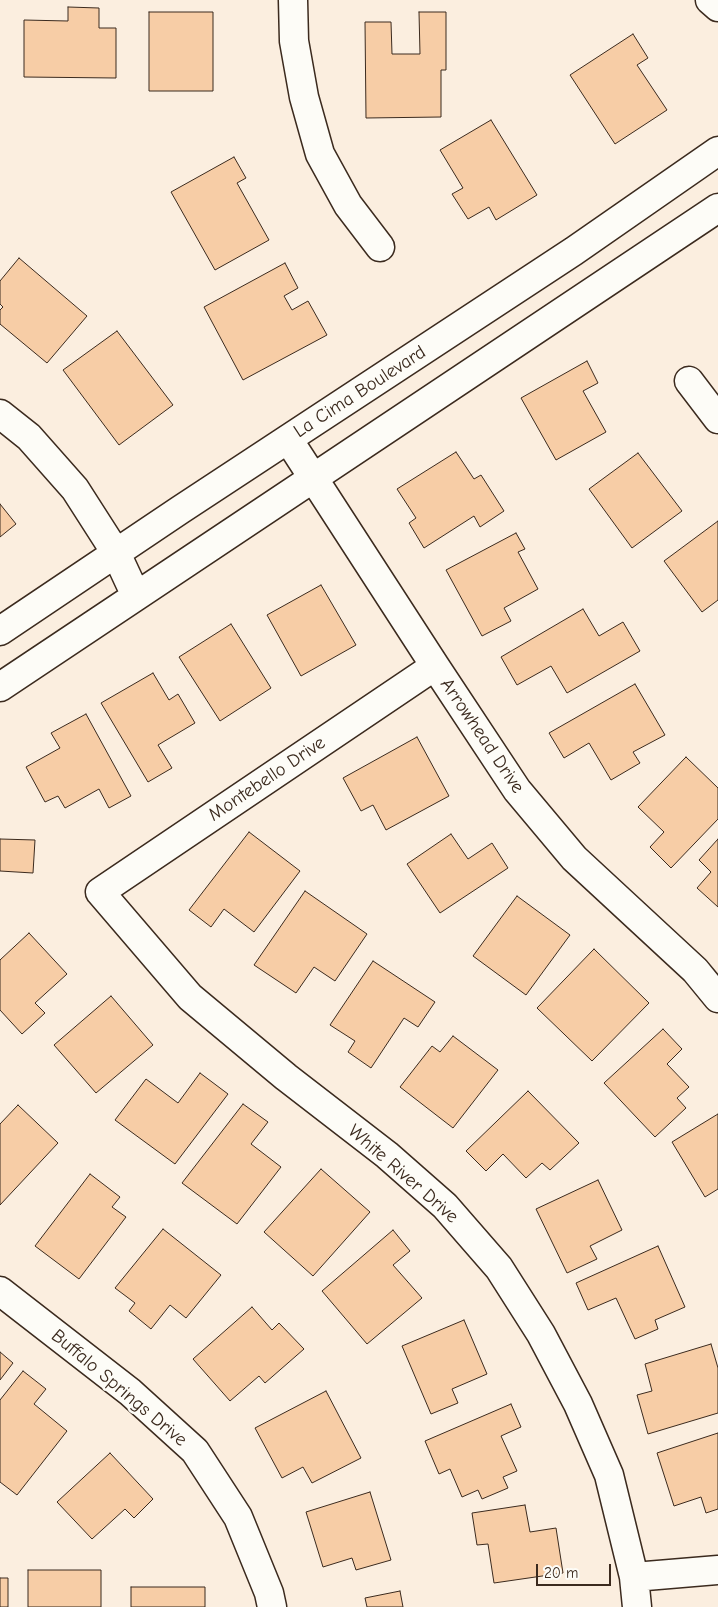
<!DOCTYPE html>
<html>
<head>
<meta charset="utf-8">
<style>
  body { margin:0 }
  #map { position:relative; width:718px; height:1607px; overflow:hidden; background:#fbeedf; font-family:"Comic Neue",sans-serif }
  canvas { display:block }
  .scale { position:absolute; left:536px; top:1564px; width:75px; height:22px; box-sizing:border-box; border:2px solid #3b2a1e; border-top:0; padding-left:6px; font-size:15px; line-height:18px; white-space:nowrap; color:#3b2a1e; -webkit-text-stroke:4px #fdfcf7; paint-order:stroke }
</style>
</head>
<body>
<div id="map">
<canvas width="718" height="1607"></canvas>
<div class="scale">20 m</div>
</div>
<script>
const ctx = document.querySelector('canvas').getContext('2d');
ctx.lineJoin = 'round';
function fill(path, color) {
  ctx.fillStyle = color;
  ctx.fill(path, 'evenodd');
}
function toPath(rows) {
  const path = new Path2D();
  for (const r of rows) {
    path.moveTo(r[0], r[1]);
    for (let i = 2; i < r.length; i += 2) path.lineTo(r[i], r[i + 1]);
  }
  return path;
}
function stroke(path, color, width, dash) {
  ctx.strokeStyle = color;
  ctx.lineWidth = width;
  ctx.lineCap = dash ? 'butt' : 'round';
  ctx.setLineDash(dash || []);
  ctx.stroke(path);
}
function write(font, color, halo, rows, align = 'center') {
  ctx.font = font + ' "Comic Neue",sans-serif';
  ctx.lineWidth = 5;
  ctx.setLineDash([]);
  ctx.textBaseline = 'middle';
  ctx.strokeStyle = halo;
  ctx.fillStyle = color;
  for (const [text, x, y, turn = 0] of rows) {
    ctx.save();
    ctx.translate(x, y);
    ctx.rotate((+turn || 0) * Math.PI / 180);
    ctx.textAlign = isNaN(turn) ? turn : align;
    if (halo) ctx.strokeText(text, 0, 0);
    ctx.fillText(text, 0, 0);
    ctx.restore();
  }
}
const building = toPath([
  [68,7,99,8,99,28,116,28,116,78,24,77,24,20,68,21,68,7],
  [149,12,213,12,213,91,149,91,149,12],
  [419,12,446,12,446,70,441,70,441,117,366,118,365,22,391,22,392,54,420,54,419,12],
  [633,34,648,58,637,65,667,110,615,144,570,75,633,34],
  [491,120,537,195,496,220,489,207,468,219,452,194,463,188,440,150,491,120],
  [234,157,246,178,237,183,269,240,215,270,171,192,234,157],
  [19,258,87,316,47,363,0,324,0,310,3,307,0,304,0,281,19,258],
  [285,263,298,288,284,296,292,310,308,301,327,335,243,380,204,307,285,263],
  [117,331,173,405,119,445,63,370,117,331],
  [587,361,598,383,583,391,606,432,556,460,521,398,587,361],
  [456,452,474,479,481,475,504,511,480,527,474,516,424,548,409,523,416,518,397,489,456,452],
  [638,453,682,511,632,548,589,489,638,453],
  [0,504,16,524,0,537,0,504],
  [718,521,718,600,702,612,664,561,718,521],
  [516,533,525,549,518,552,538,589,504,608,511,621,482,636,446,570,516,533],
  [321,585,356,645,301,676,267,615,321,585],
  [583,609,599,636,623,622,640,651,567,693,551,666,517,685,501,657,583,609],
  [231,624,271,688,220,721,179,657,231,624],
  [153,673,169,700,178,694,195,723,158,745,172,768,148,782,101,703,153,673],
  [635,684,665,735,633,752,640,763,611,780,589,743,564,758,549,733,635,684],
  [86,714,131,796,109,808,99,789,65,808,58,796,45,802,26,767,60,748,51,733,86,714],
  [417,737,449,796,386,830,373,805,361,811,343,778,417,737],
  [686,757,718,788,718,819,671,868,650,847,664,832,638,807,686,757],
  [249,832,300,871,254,932,224,909,211,927,189,910,249,832],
  [451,834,468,859,492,843,508,868,440,913,407,864,451,834],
  [0,839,35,840,33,873,0,871,0,839],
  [718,839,718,907,697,888,711,872,699,860,718,839],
  [305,891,367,934,335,981,314,967,296,993,254,965,305,891],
  [517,896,570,935,526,995,473,956,517,896],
  [29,933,67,974,35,1003,45,1013,22,1034,0,1010,0,960,29,933],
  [594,949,649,1003,592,1061,537,1008,594,949],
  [373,961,435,1002,418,1027,404,1018,371,1068,348,1052,355,1041,330,1025,373,961],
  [111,996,153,1045,96,1093,54,1045,111,996],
  [663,1029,682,1049,667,1064,689,1087,677,1098,686,1108,655,1137,604,1083,663,1029],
  [453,1036,498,1070,453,1128,400,1087,432,1046,440,1052,453,1036],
  [200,1073,228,1094,175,1164,115,1120,146,1079,178,1103,200,1073],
  [528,1091,579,1143,550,1170,542,1163,526,1178,503,1154,486,1171,466,1151,528,1091],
  [243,1104,268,1122,251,1144,281,1167,237,1224,182,1183,243,1104],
  [18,1105,58,1143,0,1205,0,1124,18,1105],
  [718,1114,718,1189,705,1197,672,1142,718,1114],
  [321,1169,370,1212,313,1276,264,1232,321,1169],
  [90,1174,120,1197,112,1207,126,1217,79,1279,35,1246,90,1174],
  [598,1180,622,1230,590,1246,597,1259,567,1273,536,1209,598,1180],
  [163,1229,221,1275,186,1318,170,1305,151,1329,129,1311,135,1303,115,1288,163,1229],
  [393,1230,410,1251,393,1265,422,1298,367,1344,322,1291,393,1230],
  [658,1246,685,1307,655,1320,658,1329,635,1339,616,1298,588,1310,576,1283,658,1246],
  [252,1307,272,1330,279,1323,304,1349,265,1383,259,1376,230,1401,193,1359,252,1307],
  [464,1320,487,1374,452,1389,458,1403,431,1414,402,1346,464,1320],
  [711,1344,718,1368,718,1413,648,1434,637,1395,652,1391,645,1364,711,1344],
  [0,1352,13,1363,0,1380,0,1352],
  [23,1371,46,1389,34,1404,67,1431,17,1495,0,1482,0,1400,23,1371],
  [326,1391,361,1458,312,1483,303,1467,282,1478,255,1428,326,1391],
  [511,1404,521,1427,501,1436,517,1471,503,1477,508,1488,482,1499,478,1490,462,1497,450,1469,439,1474,425,1441,511,1404],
  [718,1433,718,1509,706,1513,701,1497,674,1506,657,1453,718,1433],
  [110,1453,153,1499,134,1518,125,1509,92,1539,57,1502,110,1453],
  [370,1492,391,1560,356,1570,352,1558,323,1567,306,1512,370,1492],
  [525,1505,530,1532,556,1528,563,1573,494,1583,488,1544,477,1545,472,1513,525,1505],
  [28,1570,101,1570,101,1607,28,1607,28,1570],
  [0,1578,8,1578,8,1607,0,1607,0,1578],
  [131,1587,205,1587,205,1607,131,1607,131,1587],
  [400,1591,403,1607,367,1607,365,1598,400,1591]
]);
const minor = toPath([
  [293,0,294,41,304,97,320,154,348,205,380,247],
  [710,0,718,7],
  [689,381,718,419],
  [0,414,29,437,75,489,116,553,136,596],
  [288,439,435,666,517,790,574,858,695,970,718,998],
  [0,631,180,510,574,251,718,151],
  [435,666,100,892,190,997,286,1077,387,1155,445,1206,499,1268,541,1334,578,1404,609,1475,634,1577,637,1607],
  [0,687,718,208],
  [0,1291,130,1392,195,1451,238,1517,269,1593,272,1607],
  [634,1577,718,1570]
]);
const streetNames = [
  ["La Cima Boulevard",360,392,-33],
  ["Arrowhead Drive",482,736,56],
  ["Montebello Drive",267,779,-34],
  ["White River Drive",403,1174,41],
  ["Buffalo Springs Drive",119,1388,40]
];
fill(building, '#f7cda6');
stroke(building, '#3b2a1e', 1);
stroke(minor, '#3b2a1e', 31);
stroke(minor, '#fdfcf7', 28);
write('19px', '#3b2a1e', '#fdfcf7', streetNames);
</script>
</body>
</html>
